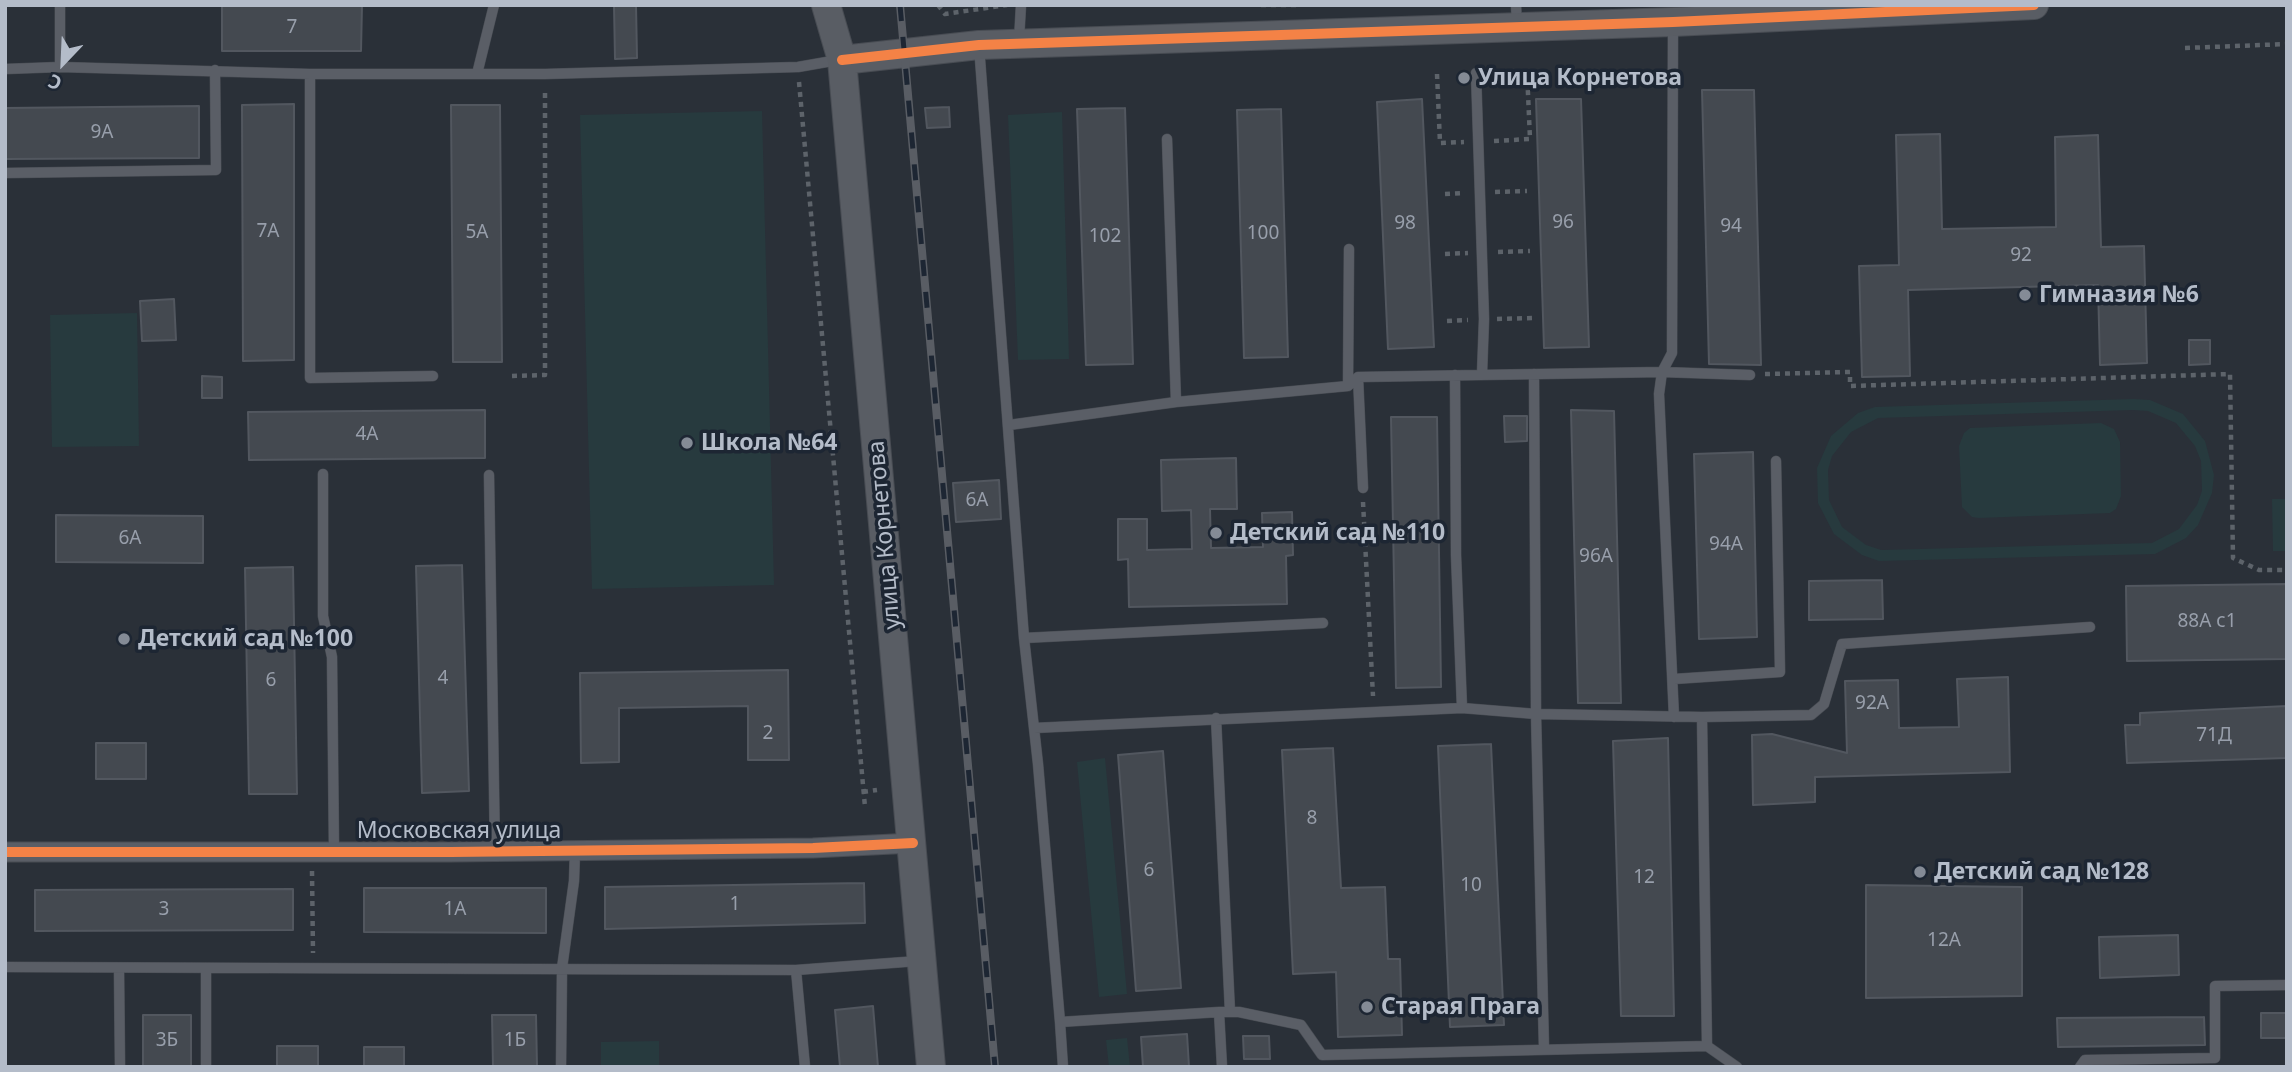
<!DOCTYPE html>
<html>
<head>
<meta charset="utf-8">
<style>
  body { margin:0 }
  #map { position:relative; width:2292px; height:1072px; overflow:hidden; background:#2a3038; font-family:"Noto Sans",sans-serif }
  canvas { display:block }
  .frame { position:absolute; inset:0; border:7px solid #b4bcc9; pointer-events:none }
  .north { position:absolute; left:28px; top:28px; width:70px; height:70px; -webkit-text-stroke:5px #1d2633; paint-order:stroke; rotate:203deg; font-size:19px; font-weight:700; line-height:28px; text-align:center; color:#b4bcc9 }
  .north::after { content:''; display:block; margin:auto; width:24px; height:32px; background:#b4bcc9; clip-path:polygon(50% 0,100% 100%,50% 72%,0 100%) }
</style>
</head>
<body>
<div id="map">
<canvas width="2292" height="1072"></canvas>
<div class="frame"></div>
<div class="north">С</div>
</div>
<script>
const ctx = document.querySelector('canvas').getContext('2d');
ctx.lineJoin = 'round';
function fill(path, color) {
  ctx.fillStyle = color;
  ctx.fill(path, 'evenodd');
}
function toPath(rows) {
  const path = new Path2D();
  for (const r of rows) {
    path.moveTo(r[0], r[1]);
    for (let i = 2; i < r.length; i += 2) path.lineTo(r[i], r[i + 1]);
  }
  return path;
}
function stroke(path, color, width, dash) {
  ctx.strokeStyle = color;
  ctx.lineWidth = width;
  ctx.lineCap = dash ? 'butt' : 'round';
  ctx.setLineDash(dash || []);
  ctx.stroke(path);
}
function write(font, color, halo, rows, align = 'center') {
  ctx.font = font + ' "Noto Sans",sans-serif';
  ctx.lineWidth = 7;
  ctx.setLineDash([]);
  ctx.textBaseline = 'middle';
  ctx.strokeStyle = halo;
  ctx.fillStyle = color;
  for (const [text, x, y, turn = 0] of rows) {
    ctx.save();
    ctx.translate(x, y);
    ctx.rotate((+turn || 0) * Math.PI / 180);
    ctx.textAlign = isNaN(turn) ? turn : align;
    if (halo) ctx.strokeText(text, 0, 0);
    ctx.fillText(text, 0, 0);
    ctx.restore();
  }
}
const green = toPath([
  [762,111,774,585,592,589,580,115],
  [1062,112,1069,359,1018,360,1008,115],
  [137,313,139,446,52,447,50,315],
  [2133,399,2150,400,2183,414,2205,441,2214,475,2212,493,2198,525,2186,538,2155,554,1879,561,1862,555,1834,534,1818,503,1817,468,1831,436,1858,413,1875,407],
  [2133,410,2148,411,2176,423,2195,446,2201,461,2202,491,2197,505,2179,529,2152,543,1881,550,1866,545,1842,527,1829,500,1828,470,1832,456,1851,432,1878,418],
  [2101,423,2114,429,2120,442,2121,496,2116,509,2110,513,1979,518,1972,517,1962,507,1959,446,1964,433,1970,428],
  [2272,499,2287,499,2287,551,2273,551],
  [1105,758,1127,994,1099,997,1077,762],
  [1127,1038,1130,1067,1109,1067,1106,1040],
  [659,1041,659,1067,601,1067,601,1042]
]);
const building = toPath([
  [222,5,362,5,361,51,222,51,222,5],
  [614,5,636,5,637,58,615,59,614,5],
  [1702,90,1754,90,1761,365,1709,364,1702,90],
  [1422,99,1434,347,1388,349,1377,102,1422,99],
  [1536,99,1581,99,1589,347,1544,348,1536,99],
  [294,104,294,360,243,361,242,105,294,104],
  [451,105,500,105,502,362,453,362,451,105],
  [199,106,199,158,5,159,5,108,199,106],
  [949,107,950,127,927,128,925,108,949,107],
  [1125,108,1133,364,1086,365,1077,109,1125,108],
  [1281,109,1288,357,1244,358,1237,110,1281,109],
  [1940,134,1942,229,2056,227,2055,137,2098,135,2101,247,2144,246,2147,363,2100,365,2098,285,1908,290,1910,376,1862,377,1859,266,1899,265,1896,135,1940,134],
  [174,299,176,340,142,341,140,301,174,299],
  [2189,340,2210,340,2210,364,2189,365,2189,340],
  [202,376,222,377,222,398,202,398,202,376],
  [485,410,485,458,249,460,248,412,485,410],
  [1571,410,1614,411,1621,703,1578,703,1571,410],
  [1504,416,1527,416,1527,441,1505,442,1504,416],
  [1391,417,1437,417,1441,687,1396,688,1391,417],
  [1753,452,1757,637,1699,639,1694,454,1753,452],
  [1236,458,1237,509,1210,509,1211,548,1263,547,1262,513,1292,512,1293,555,1286,556,1287,604,1129,607,1128,559,1118,560,1118,519,1147,519,1147,550,1192,549,1191,510,1162,511,1161,460,1236,458],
  [999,480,1001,519,956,522,953,483,999,480],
  [56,515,203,516,203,563,56,562,56,515],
  [462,565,469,791,422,793,416,566,462,565],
  [293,567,297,794,249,794,245,568,293,567],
  [1882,580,1883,619,1809,620,1809,581,1882,580],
  [2287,584,2287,659,2127,661,2126,586,2287,584],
  [788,670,789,760,748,760,748,706,619,708,619,762,581,763,580,673,788,670],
  [2008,677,2010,772,1815,777,1815,802,1753,805,1752,735,1772,734,1847,753,1845,681,1898,680,1899,728,1959,727,1957,679,2008,677],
  [2287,706,2287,758,2127,763,2125,725,2140,725,2140,713,2287,706],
  [1668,738,1674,1016,1621,1016,1613,741,1668,738],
  [96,743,146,743,146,779,96,779,96,743],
  [1491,744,1504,1025,1450,1027,1438,746,1491,744],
  [1333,748,1341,888,1385,887,1388,959,1400,959,1402,1035,1338,1037,1336,972,1293,974,1282,750,1333,748],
  [1163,751,1181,988,1136,991,1118,755,1163,751],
  [864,883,865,923,605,929,605,887,864,883],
  [1866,885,2022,887,2022,996,1866,998,1866,885],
  [364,888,546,888,546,933,364,932,364,888],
  [293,889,293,930,35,931,35,890,293,889],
  [2178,935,2179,975,2100,978,2099,937,2178,935],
  [873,1006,878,1067,840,1067,835,1010,873,1006],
  [2261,1013,2287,1013,2287,1038,2261,1038,2261,1013],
  [143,1015,191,1015,191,1067,143,1067,143,1015],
  [492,1015,536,1015,537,1067,493,1067,492,1015],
  [2204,1017,2205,1045,2058,1047,2057,1018,2204,1017],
  [1187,1034,1189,1067,1143,1067,1141,1037,1187,1034],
  [1243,1036,1269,1036,1270,1059,1244,1059,1243,1036],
  [277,1046,318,1046,318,1067,277,1067,277,1046],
  [364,1047,404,1047,404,1067,364,1067,364,1047]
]);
const path = toPath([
  [938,5,945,14,1007,5],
  [1261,5,1297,5],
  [2185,48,2287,44],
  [1437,74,1440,143,1464,142],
  [799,82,865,807],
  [1494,141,1530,139,1527,71],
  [1495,192,1527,191],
  [1445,194,1465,193],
  [1498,252,1530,251],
  [1445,254,1468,253],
  [1497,319,1533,318],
  [1447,321,1468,320],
  [1765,374,1850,372,1850,386,2230,374,2233,558,2259,570,2287,570],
  [512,376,545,375,545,91],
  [1363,502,1373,696],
  [863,792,877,790],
  [312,871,313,953]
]);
const lane = toPath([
  [60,5,60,67],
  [1516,5,1517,26],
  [1673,24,1672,353,1662,372,1659,394,1674,717],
  [1019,40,1021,5],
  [979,46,1024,638,1038,764,1060,1022],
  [5,69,60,67,310,74,545,74,798,67,838,60],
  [1476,73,1484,319,1482,374],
  [310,74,310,378,433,376],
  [477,74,494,5],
  [1167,139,1176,402],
  [5,173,216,170,215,70],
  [1534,374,1536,714,1544,1049],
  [1455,375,1456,555,1462,708],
  [1358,377,1363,488],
  [1348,386,1349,249],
  [1009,425,1176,402,1348,386,1358,377,1662,372,1750,375],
  [323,474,323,616,332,657,334,852],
  [489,475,495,852],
  [1024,638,1323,623],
  [1674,679,1780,672,1776,461],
  [1702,717,1811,715,1824,704,1842,644,2090,627],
  [1216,718,1230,1012],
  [1034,728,1462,708,1536,714,1702,717,1707,1046],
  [5,967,796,970,918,961],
  [119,969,120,1067],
  [796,970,805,1067],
  [1219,1012,1222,1067],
  [206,1067,206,970],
  [561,1067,562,968,574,881,575,851],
  [1063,1067,1060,1022,1219,1012,1239,1012,1301,1025,1322,1055,1707,1046,1737,1067],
  [2080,1067,2085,1060,2215,1058,2215,986,2287,985]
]);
const street = toPath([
  [5,852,451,852,813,848,913,843]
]);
const secondary = toPath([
  [826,5,842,60,931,1067],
  [842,60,979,45,1673,22,2034,5]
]);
const rail = toPath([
  [900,5,995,1067]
]);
const cycleway = toPath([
  [842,60,979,45,1673,22,2034,5],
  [5,852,451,852,813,848,913,843]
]);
const markers = [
  [1464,78,7,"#848b96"],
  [2025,295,7,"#848b96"],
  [687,443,7,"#848b96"],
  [1216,533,7,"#848b96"],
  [124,639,7,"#848b96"],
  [1920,872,7,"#848b96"],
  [1367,1007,7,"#848b96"]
];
const numberNames = [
  ["7",292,28],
  ["9А",102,133],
  ["96",1563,223],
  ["98",1405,224],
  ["94",1731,227],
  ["7А",268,232],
  ["5А",477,233],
  ["100",1263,234],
  ["102",1105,237],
  ["92",2021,256],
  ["4А",367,435],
  ["6А",977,501],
  ["6А",130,539],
  ["94А",1726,545],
  ["96А",1596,557],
  ["88А с1",2207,622],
  ["4",443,679],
  ["6",271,681],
  ["92А",1872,704],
  ["2",768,734],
  ["71Д",2214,736],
  ["8",1312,819],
  ["6",1149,871],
  ["12",1644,878],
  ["10",1471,886],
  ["1",735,905],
  ["3",164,910],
  ["1А",455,910],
  ["12А",1944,941],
  ["3Б",167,1041],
  ["1Б",515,1041]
];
const poiNames = [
  ["Улица Корнетова",1478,78],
  ["Гимназия №6",2039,295],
  ["Школа №64",701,443],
  ["Детский сад №110",1230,533],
  ["Детский сад №100",138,639],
  ["Детский сад №128",1934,872],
  ["Старая Прага",1381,1007]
];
const streetNames = [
  ["улица Корнетова",885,535,-95],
  ["Московская улица",459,831]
];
fill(green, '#273a3e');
fill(building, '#444950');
stroke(building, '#52575f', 2);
stroke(lane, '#484c53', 11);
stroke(street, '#484c53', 21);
stroke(secondary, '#484c53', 30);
stroke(path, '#5d636a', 4.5, [5, 5]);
stroke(lane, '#5a5e66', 10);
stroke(street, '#5a5e66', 19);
stroke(secondary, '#595d64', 28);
stroke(rail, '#595d64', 8);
stroke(rail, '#1d2633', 5, [16]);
stroke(cycleway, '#f48246', 10);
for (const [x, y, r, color] of markers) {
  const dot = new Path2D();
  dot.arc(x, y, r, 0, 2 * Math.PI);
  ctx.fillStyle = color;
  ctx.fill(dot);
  stroke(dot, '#1d2633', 2.5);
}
write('19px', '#989fab', null, numberNames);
write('bold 23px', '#b4bcc9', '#1d2633', poiNames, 'left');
write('23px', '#b4bcc9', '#1d2633', streetNames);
</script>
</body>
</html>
